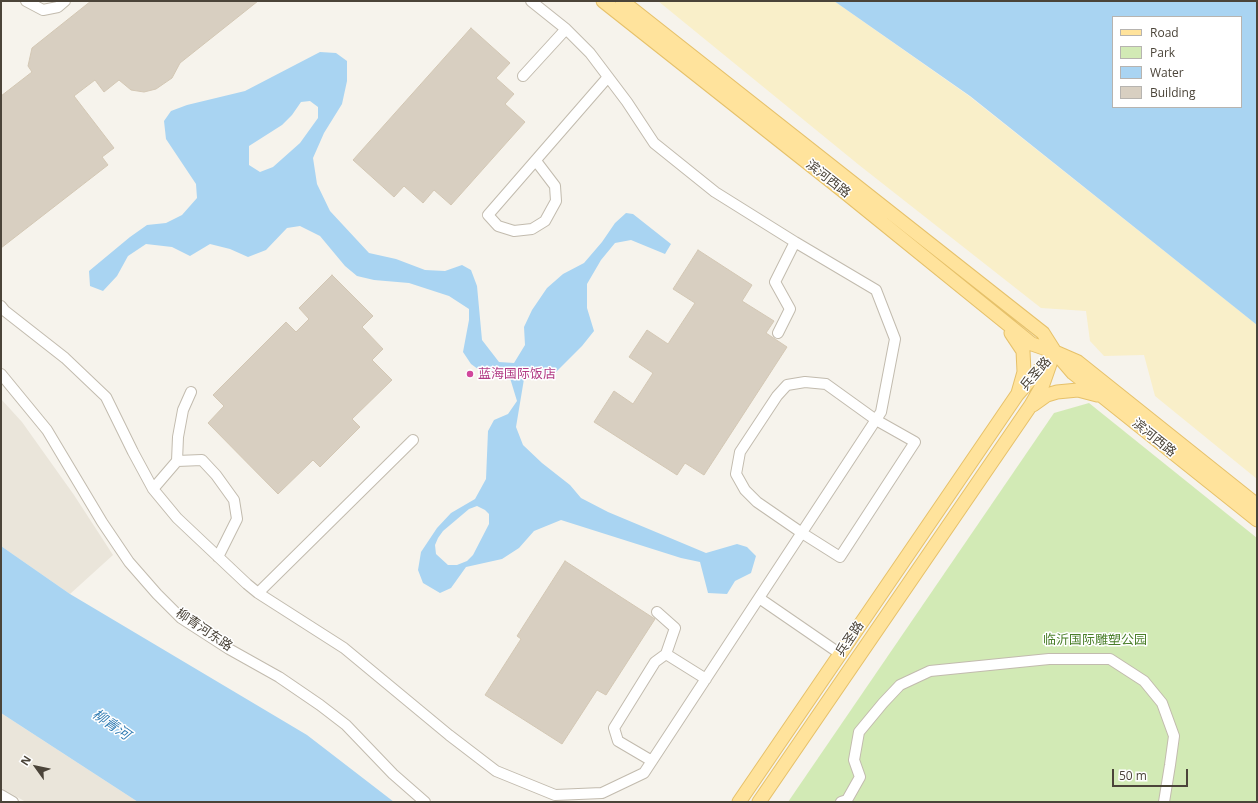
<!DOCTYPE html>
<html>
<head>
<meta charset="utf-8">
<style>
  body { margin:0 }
  #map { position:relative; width:1258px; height:803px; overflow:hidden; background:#f6f3ec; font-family:"Open Sans",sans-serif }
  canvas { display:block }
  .frame { position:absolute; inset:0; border:2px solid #4b4439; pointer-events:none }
  .legend { position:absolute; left:1112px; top:16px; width:130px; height:92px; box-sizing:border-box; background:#fff; border:1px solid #b7b4b0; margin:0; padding:5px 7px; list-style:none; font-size:12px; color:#4b4439 }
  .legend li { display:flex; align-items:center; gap:8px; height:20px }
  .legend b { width:20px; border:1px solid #b7b4b0 }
  .north { position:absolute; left:16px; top:747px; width:40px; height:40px; -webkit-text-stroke:3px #fff; paint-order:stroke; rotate:303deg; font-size:11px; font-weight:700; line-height:16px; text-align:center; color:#4b4439 }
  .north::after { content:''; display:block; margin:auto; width:14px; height:18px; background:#4b4439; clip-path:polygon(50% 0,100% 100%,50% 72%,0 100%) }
  .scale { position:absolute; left:1112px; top:769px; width:76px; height:18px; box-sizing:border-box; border:2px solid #4b4439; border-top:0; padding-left:5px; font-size:12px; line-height:14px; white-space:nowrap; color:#4b4439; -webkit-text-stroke:3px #fff; paint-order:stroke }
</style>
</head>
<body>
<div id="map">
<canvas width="1258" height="803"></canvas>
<div class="frame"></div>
<ul class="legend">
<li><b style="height:5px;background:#ffe39c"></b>Road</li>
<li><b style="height:11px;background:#d2eab5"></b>Park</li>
<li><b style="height:11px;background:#a9d4f2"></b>Water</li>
<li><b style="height:11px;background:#d8cfc1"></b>Building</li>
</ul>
<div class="north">N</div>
<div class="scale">50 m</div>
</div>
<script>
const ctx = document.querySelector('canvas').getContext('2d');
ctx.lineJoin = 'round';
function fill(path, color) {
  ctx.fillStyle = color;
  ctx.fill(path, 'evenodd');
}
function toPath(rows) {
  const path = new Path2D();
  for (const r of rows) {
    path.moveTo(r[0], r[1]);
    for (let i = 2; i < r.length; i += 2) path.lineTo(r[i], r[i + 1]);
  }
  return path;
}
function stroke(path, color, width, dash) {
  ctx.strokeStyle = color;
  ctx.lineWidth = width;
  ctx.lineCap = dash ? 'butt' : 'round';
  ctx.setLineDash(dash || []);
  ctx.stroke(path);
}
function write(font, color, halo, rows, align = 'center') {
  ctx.font = font + ' "Open Sans","Noto Sans SC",sans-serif';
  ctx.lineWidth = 3;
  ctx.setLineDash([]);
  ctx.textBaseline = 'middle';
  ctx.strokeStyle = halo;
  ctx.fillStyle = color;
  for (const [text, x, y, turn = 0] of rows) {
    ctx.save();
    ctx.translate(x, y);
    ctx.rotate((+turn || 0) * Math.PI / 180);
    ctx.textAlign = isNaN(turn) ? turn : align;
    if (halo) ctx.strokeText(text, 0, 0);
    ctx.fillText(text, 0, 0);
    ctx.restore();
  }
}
const residential = toPath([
  [1,399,22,422,74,495,113,555,70,594,1,546],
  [1,713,138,802,26,802,1,788]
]);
const green = toPath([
  [1089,403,1257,538,1257,802,788,802,1054,413]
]);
const sand = toPath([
  [658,1,834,1,969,96,1222,297,1257,325,1257,479,1155,396,1144,355,1104,356,1090,341,1086,311,1041,308,859,165]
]);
const water = toPath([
  [834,1,1257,1,1257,325,970,96],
  [1113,17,1241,17,1241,107,1113,107],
  [320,52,336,53,347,61,347,81,342,104,324,133,313,158,317,184,330,211,369,253,396,259,425,270,445,271,462,265,471,270,477,286,482,340,499,362,514,363,525,345,524,327,532,310,547,288,563,274,584,263,602,242,615,223,626,213,633,214,671,244,665,254,631,240,615,243,601,260,587,284,587,308,594,331,582,346,552,376,534,370,524,379,516,427,523,445,542,463,570,485,581,498,608,512,706,553,737,544,747,547,756,556,751,573,735,581,727,594,708,593,700,562,681,558,561,520,534,531,519,548,502,559,466,567,451,588,440,593,423,583,418,570,421,552,437,528,451,513,475,499,486,479,488,431,494,420,508,414,517,401,510,378,495,371,482,372,471,364,463,352,469,320,469,309,449,296,409,283,374,280,357,276,345,266,320,236,300,226,287,228,266,250,248,257,230,249,210,244,190,256,172,247,146,244,128,256,117,276,103,291,90,286,89,271,130,237,147,225,166,223,182,215,197,198,196,184,166,139,164,121,171,111,187,105,245,91],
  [310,101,318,107,318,118,300,143,273,167,260,172,249,165,249,146,282,125,292,115,301,102],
  [477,506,485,510,489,514,489,524,473,555,467,561,457,565,448,565,436,554,435,545,438,538,443,531,469,509],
  [1,546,70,594,307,735,394,802,138,802,1,713]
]);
const building = toPath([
  [91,1,258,1,180,63,172,78,156,89,144,92,131,90,119,80,104,92,95,80,74,96,114,148,102,157,108,165,1,248,1,96,32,72,28,66,32,48,91,1],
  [471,28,510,63,496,78,514,94,505,104,525,122,451,205,434,190,423,203,404,186,394,197,353,160,471,28],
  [698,250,752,285,742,301,774,321,766,333,787,347,704,475,685,463,677,475,594,422,614,391,633,404,653,373,629,357,647,330,668,344,695,303,673,289,698,250],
  [332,275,373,316,362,327,383,349,372,360,392,380,352,419,360,427,320,467,313,460,278,494,208,423,224,406,213,395,286,322,296,332,309,319,299,308,332,275],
  [565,561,655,619,606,695,597,690,562,744,485,695,521,639,517,636,565,561]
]);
const minor = toPath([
  [26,1,43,10,58,7,65,1],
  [523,76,566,29],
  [536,161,555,186,556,201,545,221,532,229,514,231,498,226,488,215,608,77],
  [1,306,5,311,65,358,106,397,133,452,153,489,177,518,247,584,258,593,344,648,449,735,496,771,555,795,602,793,644,773,881,412,895,339,876,290,795,242,715,192,654,143,627,102,590,53,566,29,531,1],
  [778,333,790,309,775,282,795,242],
  [1,374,47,430,102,522,129,562,157,594,181,618,229,649,279,677,320,705,346,725,393,774,425,802],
  [805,382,826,384,876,420,915,442,840,557,802,533,757,502,745,490,736,474,740,452,777,396,787,385,805,382],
  [177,461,178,437,183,410,191,392],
  [153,489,177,461,202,460,216,475,234,500,237,519,218,557],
  [258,593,413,440],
  [759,598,839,653],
  [657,612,675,628,666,654],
  [652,761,618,741,614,728,655,662,666,654,706,679],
  [1,795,13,802],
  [841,802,847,800,860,777,854,760,859,732,883,703,900,685,930,671,1049,659,1110,659,1144,681,1162,703,1174,736,1170,765,1164,802]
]);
const major = toPath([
  [603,1,842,190,1032,344,1055,352,1078,362,1257,505],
  [622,1,1043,333,1055,352,1073,373,1257,520],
  [1011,333,1023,351,1024,372,1018,393],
  [1033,405,1047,395,1057,392,1078,390,1097,395],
  [739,802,1017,395,1055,352],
  [759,802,1031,405,1043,384,1051,361]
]);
const markers = [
  [470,374,4,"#d1479c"]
];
const streetNames = [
  ["滨河西路",828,179,38],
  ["兵圣路",1036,374,-49],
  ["滨河西路",1154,438,39],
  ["柳青河东路",204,630,34],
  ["兵圣路",850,639,-56]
];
const hotelNames = [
  ["蓝海国际饭店",478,374]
];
const parkNames = [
  ["临沂国际雕塑公园",1095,640]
];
const waterNames = [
  ["柳青河",111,725,35]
];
fill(residential, '#eae5da');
fill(green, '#d2eab5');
fill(sand, '#f9efc9');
fill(water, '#a9d4f2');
fill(building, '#d8cfc1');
stroke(building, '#d3c7b4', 1);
stroke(minor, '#c2bbae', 12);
stroke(major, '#e6c16a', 15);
stroke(minor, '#fff', 10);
stroke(major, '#ffe39c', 13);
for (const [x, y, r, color] of markers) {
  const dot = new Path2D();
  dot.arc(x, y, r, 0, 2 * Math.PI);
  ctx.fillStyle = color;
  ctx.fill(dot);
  stroke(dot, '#fff', 1.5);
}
write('13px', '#4b4439', '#fff', streetNames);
write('13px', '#b23c85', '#fff', hotelNames, 'left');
write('13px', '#4a7f2a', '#fff', parkNames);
write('italic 14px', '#2e7ab2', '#fff', waterNames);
</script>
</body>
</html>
